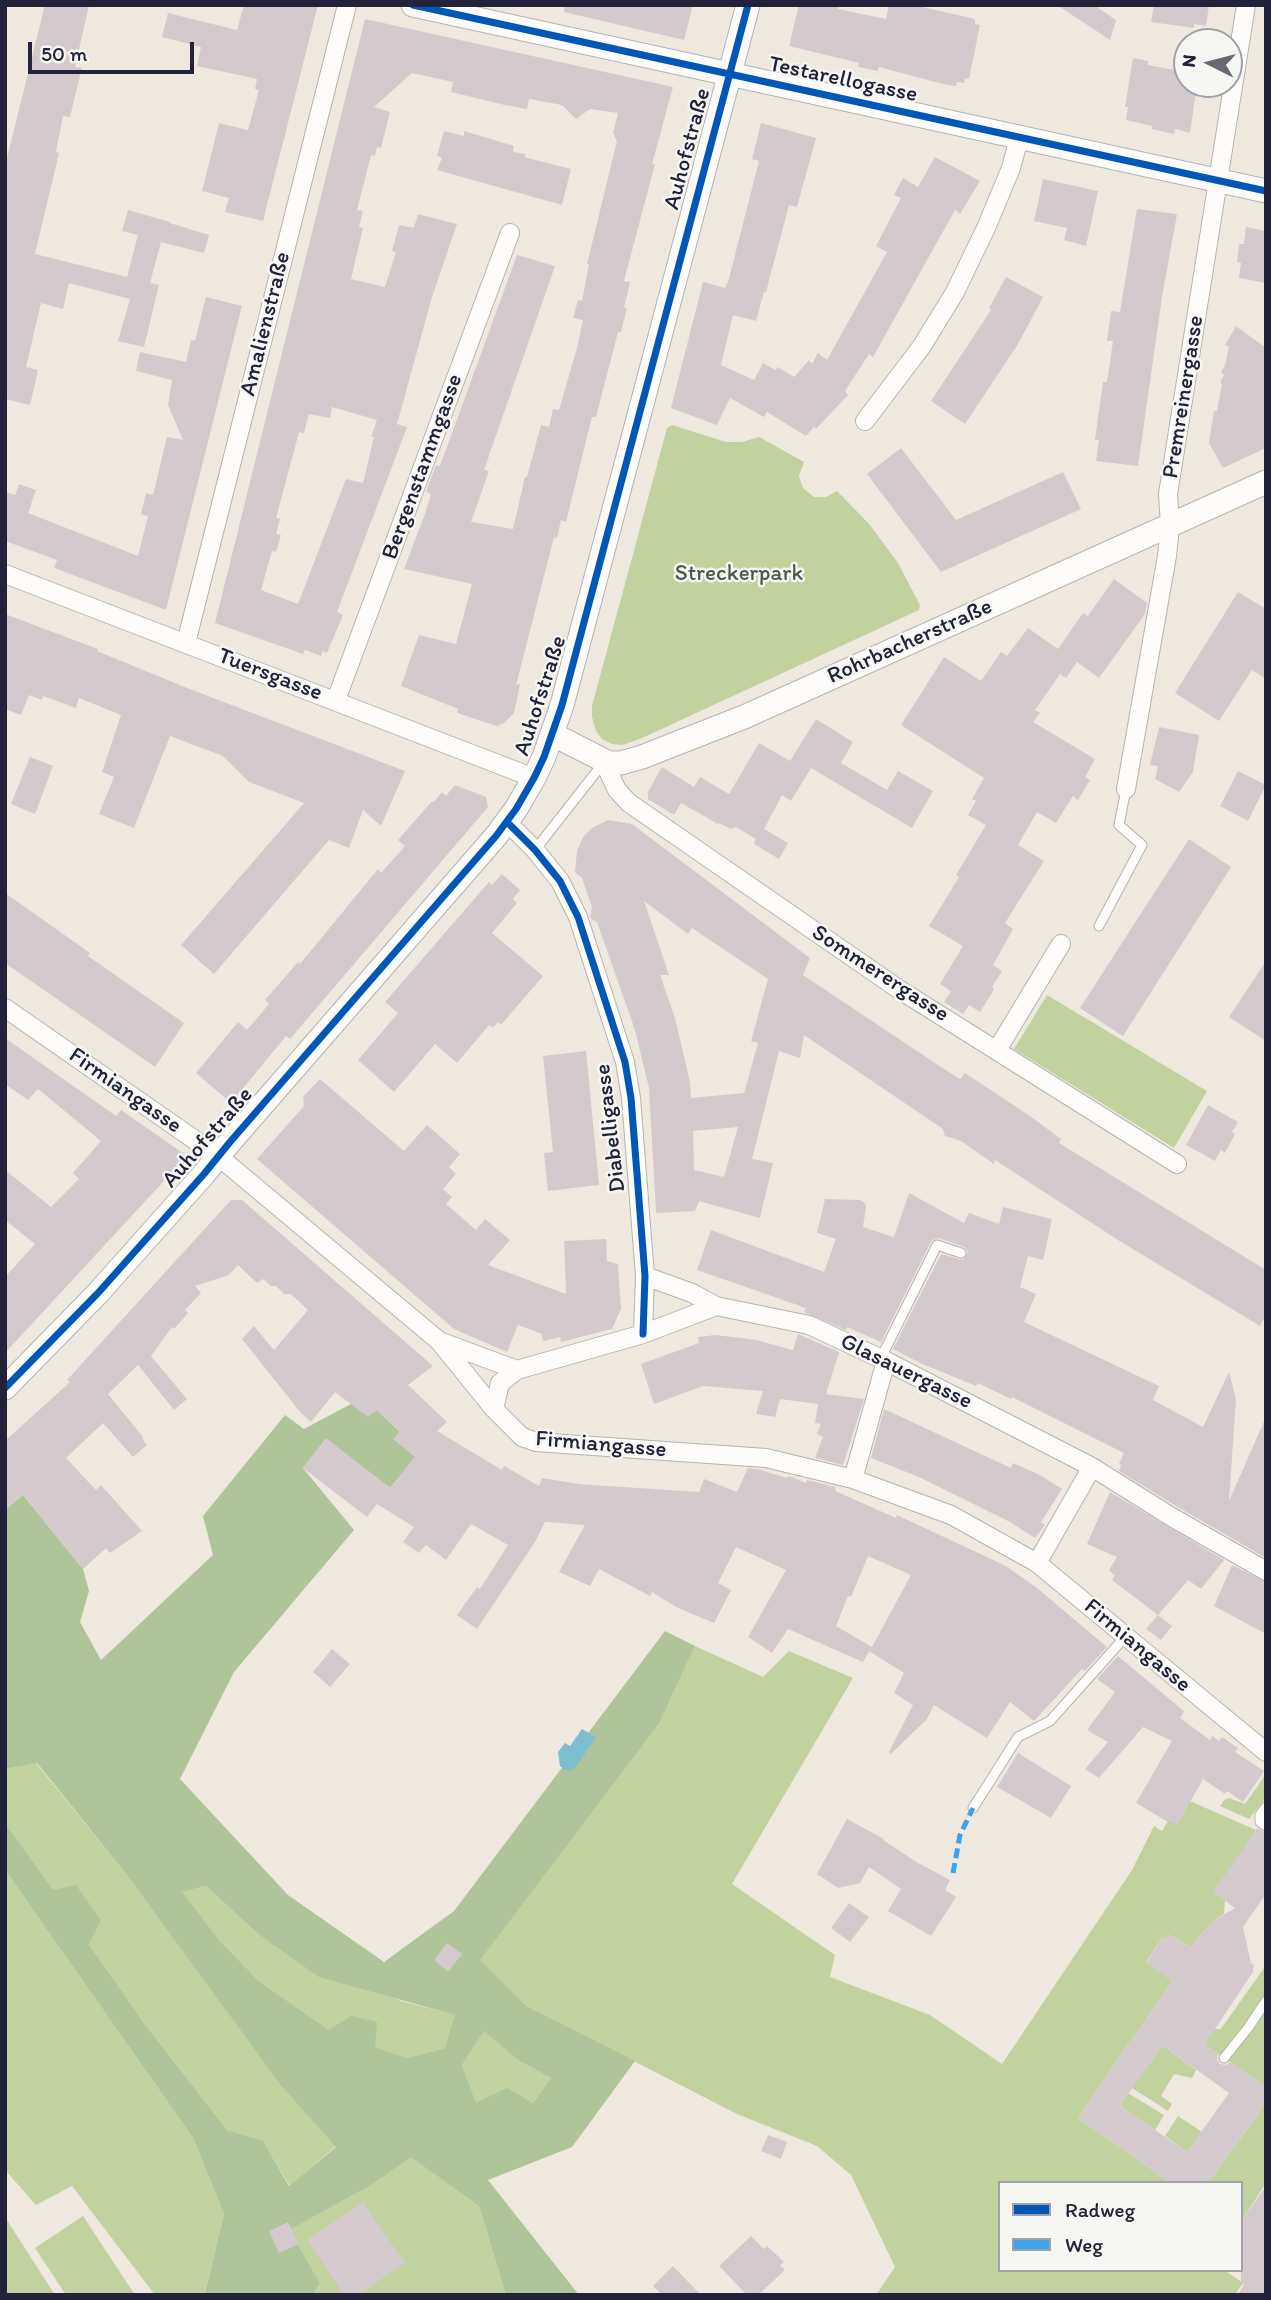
<!DOCTYPE html>
<html>
<head>
<meta charset="utf-8">
<style>
  body { margin:0 }
  #map { position:relative; width:1271px; height:2300px; overflow:hidden; background:#efe8df; font-family:Itim,sans-serif }
  canvas { display:block }
  .frame { position:absolute; inset:0; border:7px solid #22223b; pointer-events:none }
  .legend { position:absolute; left:998px; top:2181px; width:245px; height:91px; box-sizing:border-box; background:#f6f6f2; border:2px solid #a1a1a9; margin:0; padding:9px 12px; list-style:none; font-size:21px; color:#22223b }
  .legend li { display:flex; align-items:center; gap:14px; height:35px }
  .legend b { width:35px; border:2px solid #a1a1a9 }
  .north { position:absolute; left:1173px; top:28px; width:70px; height:70px; box-sizing:border-box; background:#f6f6f2; border:2px solid #a1a1a9; border-radius:50%; rotate:276deg; font-size:19px; font-weight:700; line-height:28px; text-align:center; color:#22223b }
  .north::after { content:''; display:block; margin:auto; width:24px; height:32px; background:#6a6774; clip-path:polygon(50% 0,100% 100%,50% 72%,0 100%) }
  .scale { position:absolute; left:28px; top:42px; width:166px; height:32px; box-sizing:border-box; border:4px solid #22223b; border-top:0; padding-left:9px; font-size:21px; line-height:24px; white-space:nowrap; color:#22223b; -webkit-text-stroke:5px #f6f6f2; paint-order:stroke }
</style>
</head>
<body>
<div id="map">
<canvas width="1271" height="2300"></canvas>
<div class="frame"></div>
<ul class="legend">
<li><b style="height:9px;background:#0057b8"></b>Radweg</li>
<li><b style="height:9px;background:#3ea2ec"></b>Weg</li>
</ul>
<div class="north">N</div>
<div class="scale">50 m</div>
</div>
<script>
const ctx = document.querySelector('canvas').getContext('2d');
ctx.lineJoin = 'round';
function fill(path, color) {
  ctx.fillStyle = color;
  ctx.fill(path, 'evenodd');
}
function toPath(rows) {
  const path = new Path2D();
  for (const r of rows) {
    path.moveTo(r[0], r[1]);
    for (let i = 2; i < r.length; i += 2) path.lineTo(r[i], r[i + 1]);
  }
  return path;
}
function stroke(path, color, width, dash) {
  ctx.strokeStyle = color;
  ctx.lineWidth = width;
  ctx.lineCap = dash ? 'butt' : 'round';
  ctx.setLineDash(dash || []);
  ctx.stroke(path);
}
function write(font, color, halo, rows, align = 'center') {
  ctx.font = font + ' Itim,sans-serif';
  ctx.lineWidth = 5;
  ctx.setLineDash([]);
  ctx.textBaseline = 'middle';
  ctx.strokeStyle = halo;
  ctx.fillStyle = color;
  for (const [text, x, y, turn = 0] of rows) {
    ctx.save();
    ctx.translate(x, y);
    ctx.rotate((+turn || 0) * Math.PI / 180);
    ctx.textAlign = isNaN(turn) ? turn : align;
    if (halo) ctx.strokeText(text, 0, 0);
    ctx.fillText(text, 0, 0);
    ctx.restore();
  }
}
const green = toPath([
  [672,425,726,442,742,442,759,437,804,462,799,476,803,488,814,497,826,497,837,491,870,525,898,563,920,605,919,610,642,738,623,745,612,744,602,739,596,731,592,717,592,706,667,428],
  [1047,995,1207,1091,1174,1148,1014,1049],
  [695,1646,763,1677,789,1651,853,1678,732,1884,835,1955,830,1977,930,2015,1002,2064,1132,1870,1154,1826,1162,1831,1169,1820,1177,1824,1190,1801,1256,1830,1225,1901,1224,1914,1212,1922,1191,1947,1169,1935,1166,1939,1163,1937,1146,1962,1172,1981,1078,2118,1171,2183,1000,2183,1000,2270,1224,2270,1243,2283,1235,2295,876,2295,895,2267,851,2175,817,2146,737,2114,526,2006,479,1960,659,1724],
  [36,1763,126,1874,280,2083,336,2146,290,2186,263,2142,227,2130,144,2023,5,1823,5,1769],
  [1264,1777,1266,1798,1249,1819,1220,1806,1224,1800,1229,1798,1245,1804],
  [5,1870,193,2138,224,2214,205,2291,215,2295,155,2295,72,2186,36,2205,5,2170],
  [206,1886,257,1933,401,2001,456,2015,445,2048,407,2058,374,2047,376,2022,328,2031,259,1981,220,1941,181,1892],
  [1266,1965,1266,2087,1187,2032,1198,2017,1215,2029,1221,2029],
  [484,2030,519,2061,551,2078,533,2103,476,2104,462,2065],
  [1162,2045,1196,2070,1192,2078,1174,2074,1161,2096,1172,2104,1168,2111,1132,2088],
  [1128,2093,1164,2115,1155,2130,1120,2106],
  [1266,2103,1266,2183,1241,2222,1241,2183,1208,2183],
  [1178,2116,1202,2132,1187,2152,1165,2136],
  [411,2156,479,2206,506,2295,313,2295,320,2283,288,2230,368,2186],
  [83,2216,135,2295,66,2295,35,2248],
  [5,2217,55,2295,5,2295]
]);
const forest = toPath([
  [351,1404,377,1410,400,1432,394,1439,403,1447,411,1440,422,1449,390,1488,326,1439,303,1468,354,1530,234,1672,180,1779,288,1895,384,1962,454,1911,665,1631,695,1646,659,1724,480,1960,526,2006,635,2061,572,2147,488,2180,579,2295,506,2295,479,2206,411,2157,369,2186,289,2230,320,2283,313,2295,215,2295,205,2292,224,2214,193,2138,5,1870,5,1823,53,1890,76,1885,101,1920,89,1944,144,2023,227,2130,263,2141,289,2186,336,2147,280,2084,126,1874,37,1763,5,1769,5,1510,23,1495,83,1569,89,1591,80,1622,101,1660,213,1555,203,1516,285,1415,304,1429],
  [206,1886,257,1933,319,1977,455,2015,445,2048,407,2058,375,2047,377,2022,351,2016,328,2030,259,1981,220,1941,182,1892],
  [484,2031,519,2061,551,2078,533,2103,507,2088,476,2103,462,2065]
]);
const water = toPath([
  [582,1729,596,1737,575,1768,570,1771,565,1770,560,1766,558,1752,565,1743,570,1746]
]);
const building = toPath([
  [45,5,89,5,75,67,82,68,70,117,63,116,56,152,59,153,35,254,127,277,138,235,122,231,128,210,170,222,170,223,209,235,204,253,161,242,150,283,159,285,144,347,118,341,130,299,69,283,63,309,41,303,26,367,38,370,30,405,5,399,5,166],
  [244,5,318,5,263,221,225,212,229,198,202,191,219,123,248,130,259,90,255,89,257,79,197,66,201,47,162,37,168,13,237,30],
  [565,5,693,5,684,40,564,12],
  [799,5,840,5,838,9,886,19,889,5,914,5,975,19,975,24,980,25,969,79,965,78,964,83,957,82,956,86,943,84,879,67,878,71,858,67,859,63,789,46],
  [1057,5,1094,5,1116,20,1110,40],
  [1154,5,1209,5,1206,26,1194,24,1194,28,1151,22],
  [365,19,673,87,652,164,655,164,624,281,630,282,624,308,627,308,621,332,618,332,596,417,592,417,566,522,561,520,557,538,554,537,516,685,520,684,514,713,504,723,497,726,457,713,458,709,401,686,419,635,456,644,472,584,404,569,426,511,431,494,426,492,434,470,436,465,440,466,517,255,555,266,484,470,489,471,471,522,513,529,525,477,527,477,541,425,549,427,553,409,559,410,577,348,583,320,573,318,578,300,582,301,589,264,587,264,617,141,613,133,618,113,590,109,576,119,562,105,529,99,527,109,505,105,451,92,453,82,412,73,374,107,390,112,381,148,377,147,375,156,371,155,357,210,363,211,359,227,363,228,351,279,385,287,396,252,392,251,399,225,414,228,418,214,457,224,432,297,397,424,407,427,337,612,343,615,327,653,322,651,321,656,305,650,303,654,215,623],
  [332,407,377,420,371,437,374,437,363,483,346,479,298,604,261,590,272,551,276,552,281,535,276,534,280,519,276,518,299,432,304,433,309,414,330,418],
  [1133,58,1148,61,1148,65,1180,71,1187,75,1187,84,1197,84,1190,133,1175,129,1174,134,1152,129,1152,126,1126,120,1128,107,1125,107],
  [761,123,816,138,797,207,789,205,766,292,764,292,756,321,733,315,721,365,754,380,763,363,775,370,778,367,794,377,809,360,812,364,818,353,827,360,887,252,876,246,901,198,894,195,903,178,918,187,935,157,980,181,960,214,955,210,873,357,869,354,845,391,848,395,816,429,814,427,806,436,767,412,764,417,730,398,717,425,671,408,703,282,725,288,728,282,759,161,752,159],
  [444,131,464,136,464,131,514,146,513,152,526,154,524,157,571,169,562,205,437,170,442,158,437,156],
  [1043,179,1098,191,1086,246,1064,240,1067,228,1034,221],
  [1137,209,1177,214,1162,297,1138,466,1096,461,1099,440,1095,440,1103,382,1107,382,1113,341,1107,341,1111,311,1120,312],
  [1246,227,1266,231,1266,283,1239,278,1241,263,1237,262,1239,244,1244,244],
  [1006,277,1043,297,1018,344,965,424,931,401,991,310,989,308],
  [206,297,242,306,166,610,54,568,57,560,5,541,5,492,15,495,19,484,36,490,28,513,138,556,148,516,141,514,146,493,153,495,167,437,183,440,168,405,172,380,136,371,140,352,186,362,191,340,195,341],
  [1236,326,1266,348,1266,448,1223,468,1209,443,1214,411,1217,411,1222,384,1220,382,1224,375,1221,372,1225,365,1229,347,1225,345],
  [901,448,956,520,1063,472,1081,509,941,572,867,474],
  [1114,579,1147,603,1145,614,1099,678,1077,662,1066,678,1060,674,1035,710,1040,713,1033,722,1095,759,1085,777,1090,780,1078,800,1073,796,1056,823,1037,812,1018,845,1044,861,1005,923,1013,929,993,965,1002,971,992,987,994,988,993,991,980,1012,969,1005,963,1014,944,1002,951,991,940,984,963,946,929,926,959,877,956,875,986,825,968,815,976,801,972,799,984,778,901,725,944,657,981,681,1001,652,1007,656,1028,628,1058,649,1083,613,1088,616],
  [1238,592,1266,609,1266,679,1252,670,1219,721,1175,693],
  [5,614,98,649,97,651,187,688,405,771,381,826,363,810,349,848,329,840,214,974,181,945,304,803,249,782,223,756,170,736,134,828,99,814,114,777,102,772,121,715,79,698,76,708,43,696,42,700,29,695,21,715,5,709],
  [816,719,853,742,841,763,887,790,898,771,933,791,912,828,811,768,791,801,782,795,764,829,788,843,779,859,754,844,756,839,736,827,731,829,719,823,718,824,681,803,674,815,648,799,648,792,662,767,694,787,700,777,729,794,759,743,790,761],
  [1159,727,1199,735,1193,772,1179,792,1155,779,1158,766,1150,765],
  [30,757,53,766,35,814,11,804],
  [1238,771,1266,785,1248,821,1220,806],
  [455,785,486,797,488,807,290,1039,286,1036,231,1103,196,1073,238,1022,247,1030,269,1004,265,1000,285,977,298,962,300,964,378,869,381,873,405,846,398,840,432,801,434,802,442,792,446,796],
  [608,820,632,824,810,958,803,975,944,1069,960,1079,965,1073,1030,1116,1061,1139,1059,1143,1266,1270,1266,1315,1260,1326,1118,1240,995,1160,994,1164,961,1141,945,1136,943,1129,804,1035,800,1058,779,1051,752,1159,773,1163,760,1218,699,1201,695,1211,656,1213,649,1088,635,1030,597,922,590,918,592,907,582,878,575,872,577,851,583,837,592,828],
  [644,901,688,934,692,928,768,979,751,1041,758,1043,744,1093,691,1098,690,1082,675,1018,660,975,669,975],
  [738,1127,724,1177,694,1170,693,1131],
  [1189,839,1231,867,1123,1036,1080,1008],
  [502,874,520,890,513,899,517,903,492,933,543,976,501,1025,498,1022,493,1028,489,1025,457,1063,435,1044,394,1092,358,1060,398,1013,385,1002,489,882,492,885],
  [5,893,90,953,88,956,184,1023,155,1067,5,963],
  [1266,961,1266,1041,1229,1017],
  [5,1038,116,1116,121,1110,187,1156,5,1353,5,1277,35,1244,5,1220,5,1170,51,1207,79,1179,73,1173,101,1141,38,1089,28,1100,5,1084],
  [586,1051,599,1185,548,1191,544,1153,553,1152,543,1056],
  [320,1079,404,1151,427,1125,460,1154,449,1167,456,1174,443,1189,452,1197,446,1204,476,1230,485,1219,510,1240,488,1265,566,1294,564,1241,606,1239,607,1261,618,1264,621,1309,612,1329,561,1342,560,1337,543,1341,542,1334,518,1325,507,1352,454,1329,257,1159,304,1106,303,1097],
  [1208,1105,1238,1122,1232,1132,1235,1134,1225,1153,1221,1150,1215,1161,1186,1145],
  [909,1193,964,1223,969,1213,999,1224,1003,1207,1052,1219,1043,1260,1028,1256,1020,1287,1036,1294,1024,1322,1159,1386,1153,1400,1203,1427,1229,1372,1236,1399,1229,1501,1266,1417,1266,1558,1176,1506,1119,1471,1121,1465,1119,1464,1124,1453,1012,1397,1011,1399,978,1383,976,1386,920,1363,893,1349,941,1254,963,1260,968,1252,964,1247,939,1238,932,1240,881,1342,847,1327,846,1330,804,1312,806,1308,697,1270,711,1230,824,1272,836,1239,817,1233,825,1199,860,1200,865,1203,866,1207,863,1227,894,1237],
  [231,1200,242,1200,433,1366,408,1385,447,1422,437,1431,502,1470,504,1466,539,1486,542,1478,578,1484,699,1492,704,1479,737,1492,748,1468,757,1469,787,1478,789,1476,806,1483,807,1480,836,1487,835,1491,896,1518,897,1515,1006,1566,1037,1588,1107,1647,1085,1671,1082,1669,1034,1721,1010,1702,987,1738,934,1705,927,1719,891,1754,889,1752,913,1705,894,1693,904,1673,869,1651,872,1647,863,1662,788,1629,772,1653,748,1637,786,1570,736,1547,718,1583,731,1590,714,1623,678,1608,652,1592,650,1596,599,1569,590,1586,559,1572,585,1525,545,1522,535,1542,477,1629,457,1615,477,1587,480,1589,508,1545,471,1524,446,1560,426,1545,419,1553,403,1542,414,1527,377,1504,367,1517,303,1468,326,1438,390,1488,415,1457,393,1439,400,1432,377,1410,368,1417,335,1392,311,1422,301,1413,242,1339,254,1326,274,1350,308,1310,291,1294,284,1294,276,1286,271,1286,263,1279,257,1283,238,1265,229,1275,195,1286,201,1293,185,1310,188,1313,174,1329,172,1327,151,1356,187,1399,174,1410,138,1365,108,1394,143,1437,142,1439,147,1445,133,1457,103,1423,66,1458,96,1490,101,1485,142,1531,110,1553,106,1548,83,1569,23,1495,5,1510,5,1441,70,1382,67,1380],
  [868,1556,911,1575,872,1647,836,1626,848,1596,851,1597],
  [798,1334,839,1352,826,1394,864,1399,843,1465,815,1458,823,1437,817,1434,821,1424,815,1423,818,1404,780,1399,775,1417,756,1414,763,1391,703,1386,654,1404,641,1364,699,1343,698,1337,716,1335,756,1340,793,1350],
  [884,1409,1011,1468,1013,1463,1040,1475,1062,1489,1041,1522,1045,1525,1035,1538,1010,1522,919,1477,871,1458],
  [1110,1492,1224,1560,1201,1589,1188,1580,1158,1615,1112,1580,1115,1576,1109,1570,1117,1557,1087,1544],
  [1232,1565,1266,1582,1266,1634,1214,1606],
  [1158,1615,1172,1626,1161,1640,1146,1629],
  [332,1649,350,1664,330,1687,313,1672],
  [1118,1656,1184,1711,1180,1718,1210,1740,1212,1736,1219,1741,1222,1737,1238,1748,1235,1752,1264,1771,1243,1802,1227,1791,1225,1794,1203,1779,1177,1825,1169,1820,1168,1822,1136,1803,1172,1741,1143,1727,1099,1778,1085,1769,1108,1742,1087,1730,1115,1692,1097,1679],
  [1018,1753,1071,1786,1051,1818,997,1787],
  [847,1819,884,1839,883,1840,918,1863,950,1880,945,1890,956,1897,931,1936,888,1911,901,1889,869,1867,860,1883,838,1888,817,1874],
  [1257,1828,1266,1833,1266,1894,1243,1927,1251,1963,1254,1965,1253,1972,1205,2044,1218,2054,1217,2060,1220,2064,1226,2065,1230,2062,1266,2087,1266,2103,1208,2183,1171,2183,1078,2118,1172,1981,1146,1963,1163,1937,1166,1939,1169,1935,1191,1947,1212,1922,1235,1908,1213,1892],
  [1162,2045,1229,2093,1187,2152,1120,2106],
  [849,1903,869,1917,850,1942,831,1928],
  [447,1943,462,1954,448,1972,434,1960],
  [768,2135,787,2142,781,2159,761,2151],
  [1266,2186,1266,2295,1238,2295,1244,2284,1241,2282,1241,2222],
  [363,2202,405,2263,358,2295,344,2295,307,2240],
  [288,2222,299,2244,279,2253,269,2231],
  [751,2236,764,2249,767,2246,784,2262,780,2265,785,2270,758,2295,747,2295,719,2266],
  [673,2266,701,2295,662,2295,653,2286]
]);
const service = toPath([
  [535,850,604,762],
  [1099,926,1142,845,1119,825,1126,789],
  [881,1358,937,1245,961,1253],
  [1266,1807,1260,1815,1260,1822,1266,1826],
  [973,1808,1018,1737,1050,1721,1125,1637],
  [1224,2058,1248,2028,1266,2001]
]);
const minor = toPath([
  [865,421,922,346,955,292,986,228,1011,168,1019,138],
  [5,574,534,778],
  [186,643,347,5],
  [336,700,510,233],
  [604,762,617,790,629,803,900,990,1177,1164],
  [1126,789,1167,556,1170,526,1168,494,1246,5],
  [507,822,535,850,560,881,578,917,625,1062,631,1098,645,1276,643,1334],
  [5,1008,218,1156,439,1341,494,1409,522,1437,536,1442,766,1458,853,1479,951,1515,1037,1563,1266,1752],
  [997,1050,1061,944],
  [645,1276,692,1293,716,1306],
  [439,1341,517,1370,643,1334,716,1306,809,1325,886,1361,1092,1467,1170,1516,1266,1571],
  [494,1409,500,1383,517,1370],
  [853,1479,886,1361],
  [1037,1563,1092,1467]
]);
const tertiary = toPath([
  [413,5,1266,191],
  [552,734,609,763,621,763,642,757,744,717,1266,482],
  [5,1388,98,1293,204,1174,230,1142,496,836,516,809,534,778,544,757,562,705,748,5]
]);
const quiet = toPath([
  [953,1873,960,1835,973,1808]
]);
const cycleway = toPath([
  [413,5,1266,191],
  [507,822,535,850,560,881,578,917,625,1062,631,1098,645,1276,643,1334],
  [5,1388,98,1293,204,1174,230,1142,496,836,516,809,534,778,544,757,562,705,748,5]
]);
const streetNames = [
  ["Testarellogasse",843,80,12],
  ["Auhofstraße",688,149,-75],
  ["Amalienstraße",266,324,-76],
  ["Premreinergasse",1184,397,-81],
  ["Bergenstammgasse",423,467,-70],
  ["Rohrbacherstraße",910,642,-24],
  ["Tuersgasse",270,675,21],
  ["Auhofstraße",541,696,-72],
  ["Sommerergasse",880,974,33],
  ["Firmiangasse",125,1091,35],
  ["Diabelligasse",611,1128,-97],
  ["Auhofstraße",208,1138,-49],
  ["Glasauergasse",906,1372,26],
  ["Firmiangasse",601,1445,5],
  ["Firmiangasse",1137,1646,40]
];
const parkNames = [
  ["Streckerpark",739,574]
];
fill(green, '#c1d29f');
fill(forest, '#b0c499');
fill(water, '#7cbfd0');
fill(building, '#d4cacd');
stroke(service, '#b7b3b0', 11);
stroke(minor, '#b7b3b0', 20);
stroke(tertiary, '#b7b3b0', 25);
stroke(service, '#fdfcfa', 9);
stroke(minor, '#fdfcfa', 18);
stroke(tertiary, '#fdfcfa', 23);
stroke(quiet, '#3ea2ec', 5, [10, 5]);
stroke(cycleway, '#0057b8', 7);
write('23px', '#22223b', '#f6f6f2', streetNames);
write('23px', '#4c594c', '#f6f6f2', parkNames);
</script>
</body>
</html>
